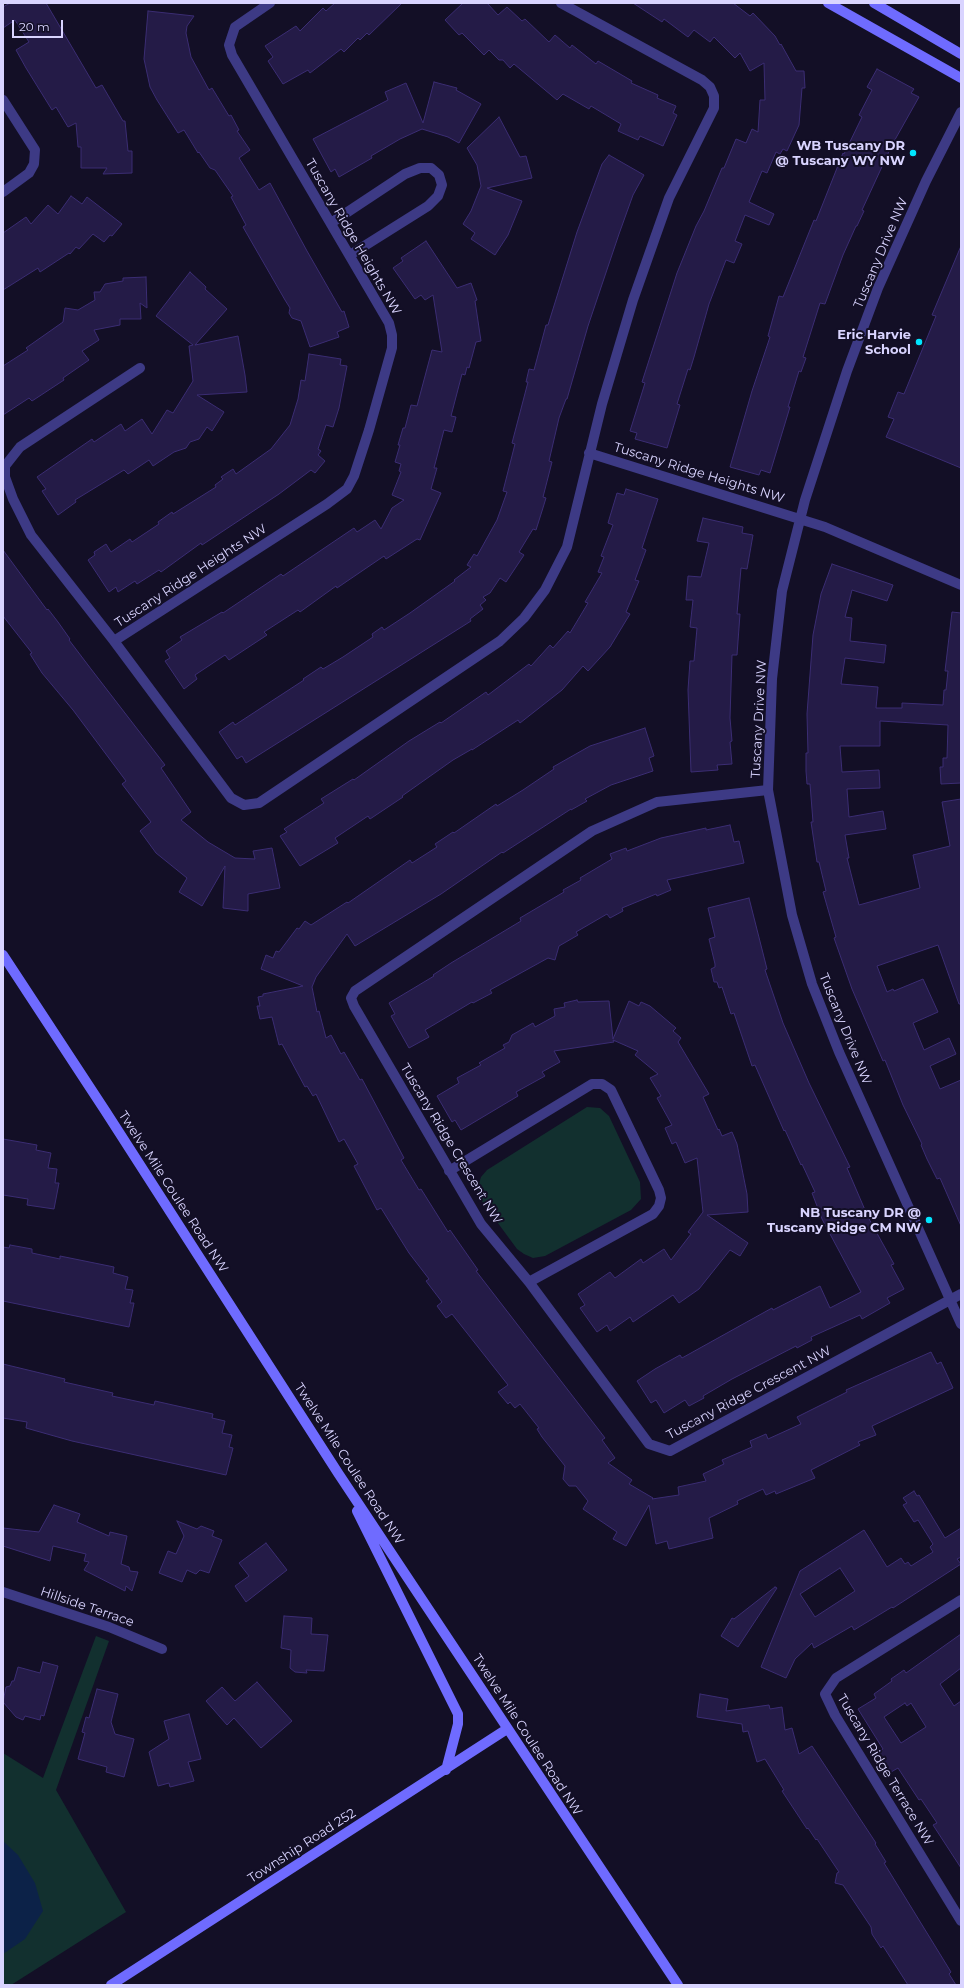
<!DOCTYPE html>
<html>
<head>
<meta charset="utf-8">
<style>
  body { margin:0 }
  #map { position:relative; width:964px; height:1988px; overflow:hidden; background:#130f26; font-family:Montserrat,sans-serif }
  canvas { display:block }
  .frame { position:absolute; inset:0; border:4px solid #d9d4ff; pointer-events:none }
  .scale { position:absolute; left:12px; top:20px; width:51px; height:18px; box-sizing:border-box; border:2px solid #d9d4ff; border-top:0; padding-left:5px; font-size:12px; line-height:14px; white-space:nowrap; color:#d9d4ff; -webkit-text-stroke:3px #130f26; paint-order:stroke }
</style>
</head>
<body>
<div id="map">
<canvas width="964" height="1988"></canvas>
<div class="frame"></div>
<div class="scale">20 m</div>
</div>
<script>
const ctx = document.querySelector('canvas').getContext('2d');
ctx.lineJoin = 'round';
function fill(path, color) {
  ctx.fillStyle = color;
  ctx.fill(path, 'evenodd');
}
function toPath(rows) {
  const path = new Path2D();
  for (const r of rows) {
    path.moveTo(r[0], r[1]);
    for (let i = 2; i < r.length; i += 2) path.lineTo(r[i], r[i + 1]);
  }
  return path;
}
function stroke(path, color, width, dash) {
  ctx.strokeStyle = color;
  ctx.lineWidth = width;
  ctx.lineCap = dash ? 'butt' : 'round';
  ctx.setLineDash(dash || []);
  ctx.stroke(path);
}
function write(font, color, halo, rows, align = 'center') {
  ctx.font = font + ' Montserrat,sans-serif';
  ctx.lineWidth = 4;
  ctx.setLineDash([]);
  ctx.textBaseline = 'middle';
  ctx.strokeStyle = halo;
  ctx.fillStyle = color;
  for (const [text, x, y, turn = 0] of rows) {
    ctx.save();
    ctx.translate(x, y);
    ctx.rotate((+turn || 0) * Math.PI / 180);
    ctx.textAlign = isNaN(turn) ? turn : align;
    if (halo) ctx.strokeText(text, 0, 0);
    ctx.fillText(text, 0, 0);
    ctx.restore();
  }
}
const green = toPath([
  [587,1107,600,1108,609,1116,640,1182,641,1199,631,1210,545,1256,533,1258,524,1254,517,1249,478,1196,478,1187,481,1177,487,1170],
  [96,1636,109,1641,56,1790,126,1912,11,1985,3,1985,3,1753,43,1778]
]);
const water = toPath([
  [3,1841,18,1855,35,1883,43,1911,25,1939,3,1954]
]);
const building = toPath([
  [10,3,46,3,96,88,102,85,123,121,125,121,128,151,132,151,132,173,103,174,107,168,81,168,81,147,78,147,76,123,68,127,56,107,52,110,26,68,16,50,29,42,15,20,3,28,3,7,10,3],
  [335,3,402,3,369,35,367,33,360,40,358,38,344,52,341,49,310,73,308,70,283,84,268,61,273,57,265,46,296,26,300,31,323,8,326,11,335,3],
  [463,3,487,3,498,15,507,7,522,21,525,19,549,42,555,35,570,48,572,45,596,64,598,61,632,81,631,83,658,95,657,98,676,106,673,113,677,115,663,146,640,136,638,140,618,131,621,124,591,106,589,109,563,94,557,100,514,64,510,68,503,60,499,60,489,50,484,55,462,33,459,35,445,20,463,3],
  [633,3,733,3,750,16,753,13,775,36,780,45,781,44,796,71,804,71,805,88,802,88,799,125,787,151,783,149,780,154,776,152,767,173,762,171,749,202,774,214,769,225,745,215,735,241,742,244,734,263,726,260,709,304,694,357,690,370,688,369,677,404,680,405,667,448,635,439,637,433,630,431,645,383,642,382,677,273,696,226,704,211,722,168,724,168,736,139,746,143,752,129,758,132,760,100,765,100,764,63,750,71,740,53,735,58,714,37,710,42,694,30,688,37,664,19,662,22,633,3],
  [148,11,194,16,187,26,186,33,191,57,209,90,212,88,229,116,231,115,239,130,237,131,250,150,239,158,259,190,270,183,307,251,342,312,344,311,349,327,337,332,339,337,310,347,301,321,292,318,289,313,290,308,285,300,243,227,246,225,231,197,233,196,215,170,210,168,199,152,198,153,184,130,178,133,157,100,150,87,144,59,148,11],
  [877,69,914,89,911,93,919,97,892,145,862,210,864,211,857,226,856,226,843,255,825,304,820,303,803,357,806,358,801,372,799,371,788,407,790,407,770,473,761,470,759,475,730,467,752,391,770,337,768,336,779,296,783,297,814,220,816,221,843,153,844,154,862,117,859,115,872,90,867,87,877,69],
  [434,82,457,88,456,90,481,104,459,143,448,137,422,129,400,139,371,156,372,158,339,177,335,169,331,172,313,139,388,100,385,92,406,83,423,123,434,82],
  [499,117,520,157,526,156,532,178,487,188,522,201,508,235,495,255,471,239,475,233,463,224,471,211,481,186,477,165,467,148,499,117],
  [609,155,644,175,633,195,619,234,588,326,567,399,566,399,559,418,549,461,552,462,543,497,546,498,542,511,536,530,533,529,519,552,524,555,506,582,500,578,490,593,483,597,486,600,480,605,483,609,470,619,471,621,246,763,242,756,237,759,219,732,233,722,235,725,304,680,303,679,321,667,323,669,343,657,373,637,372,634,382,627,384,630,410,613,455,581,454,580,471,567,467,565,474,554,477,556,497,520,507,492,503,491,515,444,512,443,528,382,526,382,529,369,534,370,546,325,548,325,577,232,602,164,609,155],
  [71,196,82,204,87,197,122,224,112,236,110,235,104,242,93,234,79,249,76,247,70,254,69,253,40,272,38,268,3,290,3,233,26,217,31,224,48,205,58,214,71,196],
  [426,241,457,288,471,283,477,300,475,301,481,341,476,342,469,368,467,367,465,375,462,374,451,416,456,417,452,432,444,430,434,468,437,468,431,489,441,493,420,540,417,539,386,559,384,556,337,588,336,586,300,612,298,610,264,632,267,635,229,660,225,655,195,675,197,679,184,689,165,661,170,658,166,651,182,640,180,637,222,612,223,613,281,574,283,576,354,528,357,532,375,520,381,529,392,508,404,500,392,495,401,472,399,471,401,464,395,462,400,445,398,445,403,428,405,428,411,405,417,406,432,350,442,352,433,295,425,300,421,295,415,299,393,268,403,261,401,258,426,241],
  [961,246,961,468,886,437,894,419,888,417,898,392,904,394,936,316,932,315,961,246],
  [190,272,206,287,205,289,227,309,195,345,238,336,245,375,247,392,197,395,224,412,212,431,207,427,199,439,190,442,186,448,174,452,153,466,149,460,128,474,124,470,75,500,76,502,58,515,42,491,46,489,37,477,92,439,94,442,121,424,125,431,142,419,152,434,167,410,173,413,193,381,189,346,193,345,156,316,190,272],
  [146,277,147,308,140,303,141,319,120,319,120,325,94,330,99,340,82,351,89,360,63,378,64,380,32,401,29,398,3,415,3,366,28,350,26,348,63,322,65,308,78,310,95,300,94,292,100,292,105,284,123,281,123,278,146,277],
  [309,354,341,359,340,365,347,366,339,408,333,427,326,425,318,449,321,451,318,455,325,461,315,473,311,470,279,494,202,545,201,543,161,572,159,570,137,584,135,581,118,592,116,587,109,592,88,560,95,555,94,552,106,544,111,552,130,539,132,542,159,524,158,522,172,512,173,514,216,487,215,485,223,479,221,477,233,469,236,474,271,449,290,425,298,399,301,380,305,381,309,354],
  [626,489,658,499,642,548,646,550,635,580,639,581,626,612,630,614,610,647,588,671,583,666,562,690,520,723,518,720,472,750,472,749,453,760,402,796,403,797,370,819,368,816,335,838,338,843,300,866,280,836,287,832,284,829,324,803,321,799,353,779,354,780,409,741,440,722,441,723,486,692,488,695,529,664,531,666,550,645,553,648,568,631,570,633,588,603,585,602,602,573,598,572,604,557,601,556,613,525,608,523,617,493,624,495,626,489],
  [703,518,743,527,742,533,753,535,747,569,741,568,737,614,740,614,737,655,732,655,730,718,732,741,730,742,732,764,717,765,718,770,691,772,688,690,690,661,694,661,697,628,690,627,693,600,686,600,688,576,701,577,709,543,697,541,703,518],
  [3,550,47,610,48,609,58,622,70,639,69,640,91,669,165,765,161,768,191,812,181,820,208,842,235,858,255,859,253,851,272,848,280,888,248,894,248,911,223,908,225,866,202,906,179,892,187,878,156,853,140,831,151,822,122,784,126,781,73,710,42,673,30,654,32,653,3,616,3,550],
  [832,564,893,585,887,601,852,590,845,617,852,618,850,641,886,645,884,663,845,658,841,684,878,687,876,708,902,708,902,703,943,705,944,690,946,690,948,671,945,671,952,612,961,613,961,783,941,784,940,767,943,767,943,758,947,758,948,725,880,721,880,746,840,746,842,772,879,770,880,788,847,789,849,817,883,811,886,829,845,835,849,858,847,858,859,905,920,888,913,855,950,846,942,802,961,799,961,1004,959,1004,938,945,877,966,887,992,893,989,894,991,923,979,938,1012,913,1023,924,1050,949,1038,956,1054,930,1066,940,1089,961,1080,961,1226,940,1178,937,1179,927,1159,921,1145,922,1144,903,1105,885,1060,883,1061,852,989,834,938,836,937,823,892,826,891,819,862,817,862,811,822,813,822,810,784,807,784,806,771,806,753,808,753,807,714,813,635,821,594,832,564],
  [645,728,654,756,649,758,653,771,611,785,585,799,587,801,571,810,571,809,503,853,502,852,441,894,355,946,347,934,316,977,312,987,317,1012,319,1011,326,1038,331,1035,341,1054,344,1052,360,1080,362,1079,404,1158,401,1160,419,1190,421,1189,448,1232,450,1230,478,1270,476,1271,605,1438,602,1440,615,1458,608,1463,632,1480,629,1484,653,1498,652,1499,679,1495,678,1487,706,1481,703,1474,724,1464,722,1460,752,1447,750,1441,766,1434,768,1439,801,1424,797,1417,847,1392,846,1390,931,1352,937,1364,941,1362,953,1388,872,1426,876,1435,858,1442,860,1445,811,1470,815,1478,776,1494,775,1491,766,1495,763,1489,737,1501,738,1504,709,1518,713,1538,669,1549,667,1541,656,1544,649,1505,626,1546,613,1539,617,1532,583,1509,588,1501,576,1486,569,1486,563,1479,565,1466,542,1437,537,1429,539,1428,520,1404,515,1408,510,1402,508,1404,498,1392,508,1385,452,1314,446,1318,437,1306,442,1302,426,1281,429,1279,409,1253,381,1208,377,1210,354,1166,358,1164,344,1139,339,1142,316,1094,313,1096,307,1086,305,1087,282,1044,279,1045,272,1017,260,1019,257,1006,260,1006,258,997,263,996,263,994,303,986,261,969,266,955,273,958,276,951,279,952,297,928,299,929,305,921,311,925,347,902,348,903,410,860,412,863,437,847,435,844,453,832,454,833,496,804,497,806,523,790,554,769,553,767,590,746,645,728],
  [730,825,734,842,739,841,744,863,667,880,671,890,657,896,656,894,622,908,623,911,610,918,607,914,576,932,578,935,559,946,555,960,548,958,490,990,492,993,473,1003,472,1002,425,1030,429,1037,409,1048,391,1016,395,1014,389,1003,434,976,433,975,451,963,521,921,520,918,564,892,563,890,581,880,580,878,612,859,610,854,626,848,627,851,661,838,706,828,706,830,730,825],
  [749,898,767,969,765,970,783,1023,809,1083,850,1167,847,1168,868,1217,894,1264,891,1265,904,1289,887,1298,890,1303,862,1319,860,1315,811,1337,812,1340,797,1348,796,1346,732,1379,703,1396,704,1398,689,1406,685,1400,664,1413,656,1400,651,1403,637,1381,655,1369,680,1355,682,1358,772,1308,773,1310,820,1286,830,1308,861,1292,822,1219,812,1193,815,1192,802,1164,801,1165,785,1130,784,1131,755,1065,752,1066,734,1013,731,1014,722,987,719,988,717,982,714,982,711,969,715,967,715,964,709,939,715,937,708,908,749,898],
  [577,1000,578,1002,609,1001,613,1039,629,1001,639,1006,641,1002,650,1006,676,1028,673,1031,681,1038,678,1042,709,1094,703,1097,718,1130,719,1129,722,1136,732,1132,737,1144,747,1194,748,1212,707,1215,748,1243,740,1256,730,1250,699,1289,679,1303,673,1295,633,1322,630,1317,610,1331,607,1325,597,1332,580,1308,585,1305,578,1294,610,1272,615,1278,641,1259,643,1263,664,1249,671,1260,691,1234,688,1232,703,1212,697,1158,685,1163,676,1142,672,1144,665,1128,672,1125,657,1098,661,1096,650,1078,658,1074,635,1055,638,1051,613,1040,614,1042,554,1051,560,1062,542,1072,545,1076,516,1092,518,1096,461,1130,455,1120,452,1122,437,1096,459,1083,457,1078,481,1065,479,1063,505,1048,503,1045,509,1042,512,1035,533,1023,535,1027,555,1016,554,1009,565,1007,564,1003,577,1000],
  [3,1139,37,1145,36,1150,51,1153,48,1168,57,1169,55,1183,59,1183,54,1209,27,1205,28,1199,3,1195,3,1139],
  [10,1245,32,1249,32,1253,60,1259,60,1256,114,1267,113,1273,128,1277,125,1289,133,1290,130,1303,134,1303,129,1327,3,1301,3,1247,9,1248,10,1245],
  [3,1364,65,1379,64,1382,113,1393,112,1396,154,1405,155,1401,213,1414,212,1418,225,1421,222,1433,232,1435,229,1447,233,1448,226,1475,72,1441,26,1428,27,1422,3,1418,3,1364],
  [914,1491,917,1496,919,1495,945,1538,961,1528,961,1557,957,1559,961,1564,893,1608,892,1607,854,1630,852,1626,814,1648,812,1643,795,1659,786,1678,761,1667,800,1571,864,1530,887,1567,901,1558,905,1564,908,1562,911,1566,933,1552,930,1547,933,1544,918,1520,914,1522,903,1505,907,1503,903,1498,914,1491],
  [840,1568,855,1591,815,1617,800,1594,840,1568],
  [54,1505,80,1514,77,1522,109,1536,110,1532,127,1536,121,1564,129,1567,130,1571,138,1572,132,1591,126,1586,125,1591,84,1570,89,1562,84,1561,86,1554,53,1546,50,1561,3,1546,3,1528,39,1532,54,1505],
  [177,1521,197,1529,201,1526,214,1531,212,1536,222,1540,209,1573,200,1570,196,1574,187,1570,182,1582,159,1573,168,1551,176,1554,184,1536,177,1521],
  [266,1543,287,1570,246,1602,235,1586,249,1576,239,1563,266,1543],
  [775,1587,777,1588,738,1647,721,1636,732,1618,734,1619,775,1587],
  [284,1616,312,1618,311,1634,328,1635,324,1671,306,1670,307,1673,295,1672,290,1668,291,1650,281,1648,284,1616],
  [961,1634,961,1668,940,1684,954,1706,961,1701,961,1868,933,1825,937,1823,921,1799,919,1800,898,1768,891,1772,878,1752,883,1749,858,1709,876,1698,874,1694,892,1681,891,1679,904,1670,906,1673,961,1634],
  [905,1703,907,1706,911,1703,926,1727,901,1743,884,1717,905,1703],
  [43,1662,58,1666,44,1716,41,1715,40,1720,25,1716,23,1720,16,1717,3,1702,6,1687,10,1686,12,1681,14,1681,18,1667,40,1673,43,1662],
  [257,1682,292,1721,261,1748,234,1718,227,1725,206,1701,222,1687,235,1701,257,1682],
  [97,1689,118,1694,111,1722,115,1734,134,1739,124,1777,106,1772,107,1767,78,1759,85,1733,82,1732,86,1717,89,1718,97,1689],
  [700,1694,728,1699,726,1711,769,1705,770,1709,782,1707,785,1730,792,1728,799,1754,812,1746,876,1843,875,1844,886,1862,884,1863,951,1972,949,1974,956,1985,908,1985,883,1946,881,1948,872,1934,871,1927,843,1885,835,1883,837,1873,839,1872,817,1839,816,1840,808,1828,807,1829,782,1791,784,1790,765,1759,757,1762,748,1731,743,1732,742,1724,697,1717,700,1694],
  [189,1714,201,1759,188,1762,194,1781,170,1787,169,1783,158,1786,149,1752,169,1739,164,1721,189,1714]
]);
const street = toPath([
  [3,100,35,150,34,164,29,173,3,192],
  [961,112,926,181,878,288,847,371,805,500,782,591,772,679,768,790,792,915,812,984,839,1052,961,1324],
  [331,223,405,174,420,168,431,168,439,175,442,185,438,196,428,206,350,255],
  [140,368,20,447,5,466,5,477,13,499,31,535,114,641,231,798,244,805,259,803,500,641,524,618,545,590,567,547,602,404,633,300,669,198,714,108,714,96,710,87,702,80,561,3],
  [589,453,825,527,961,585],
  [114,641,327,504,347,489,354,476,369,430,392,348,392,335,389,323,232,55,229,45,235,27,270,3],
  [768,790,657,802,592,831,355,991,351,998,354,1006,481,1224,529,1282,649,1444,670,1451,961,1294],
  [449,1171,592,1084,602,1084,611,1090,659,1190,661,1198,659,1206,653,1214,529,1282],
  [3,1592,109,1627,162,1649],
  [961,1600,836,1678,825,1694,835,1715,961,1921]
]);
const secondary = toPath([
  [828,3,961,78],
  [874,3,961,54],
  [3,955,106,1112,338,1473,678,1985],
  [357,1511,458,1714,458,1724,446,1770],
  [111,1985,507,1729]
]);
const markers = [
  [913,153,4,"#00e5ff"],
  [919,342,4,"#00e5ff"],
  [929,1220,4,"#00e5ff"]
];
const poiNames = [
  ["WB Tuscany DR",905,146],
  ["@ Tuscany WY NW",905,161],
  ["Eric Harvie",911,335],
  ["School",911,350],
  ["NB Tuscany DR @",921,1213],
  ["Tuscany Ridge CM NW",921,1228]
];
const streetNames = [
  ["Tuscany Ridge Heights NW",353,237,60],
  ["Tuscany Drive NW",881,253,-67],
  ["Tuscany Ridge Heights NW",699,473,17],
  ["Tuscany Ridge Heights NW",191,576,-33],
  ["Tuscany Drive NW",759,719,-87],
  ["Tuscany Drive NW",845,1029,68],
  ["Tuscany Ridge Crescent NW",451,1144,59],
  ["Twelve Mile Coulee Road NW",173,1192,57],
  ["Tuscany Ridge Crescent NW",749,1393,-28],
  ["Twelve Mile Coulee Road NW",349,1464,57],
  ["Hillside Terrace",87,1607,19],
  ["Twelve Mile Coulee Road NW",527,1735,57],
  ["Tuscany Ridge Terrace NW",885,1770,59],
  ["Township Road 252",302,1846,-33]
];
fill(green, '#12302f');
fill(water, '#0c2248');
fill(building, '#241b47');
stroke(building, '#3b2d73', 1);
stroke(street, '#3d3a85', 10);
stroke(secondary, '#6f6bff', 10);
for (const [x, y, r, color] of markers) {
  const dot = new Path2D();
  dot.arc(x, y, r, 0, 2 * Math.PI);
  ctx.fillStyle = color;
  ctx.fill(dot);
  stroke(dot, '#130f26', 1.5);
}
write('bold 13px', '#d9d4ff', '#130f26', poiNames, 'right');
write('13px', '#d9d4ff', '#130f26', streetNames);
</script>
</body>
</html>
